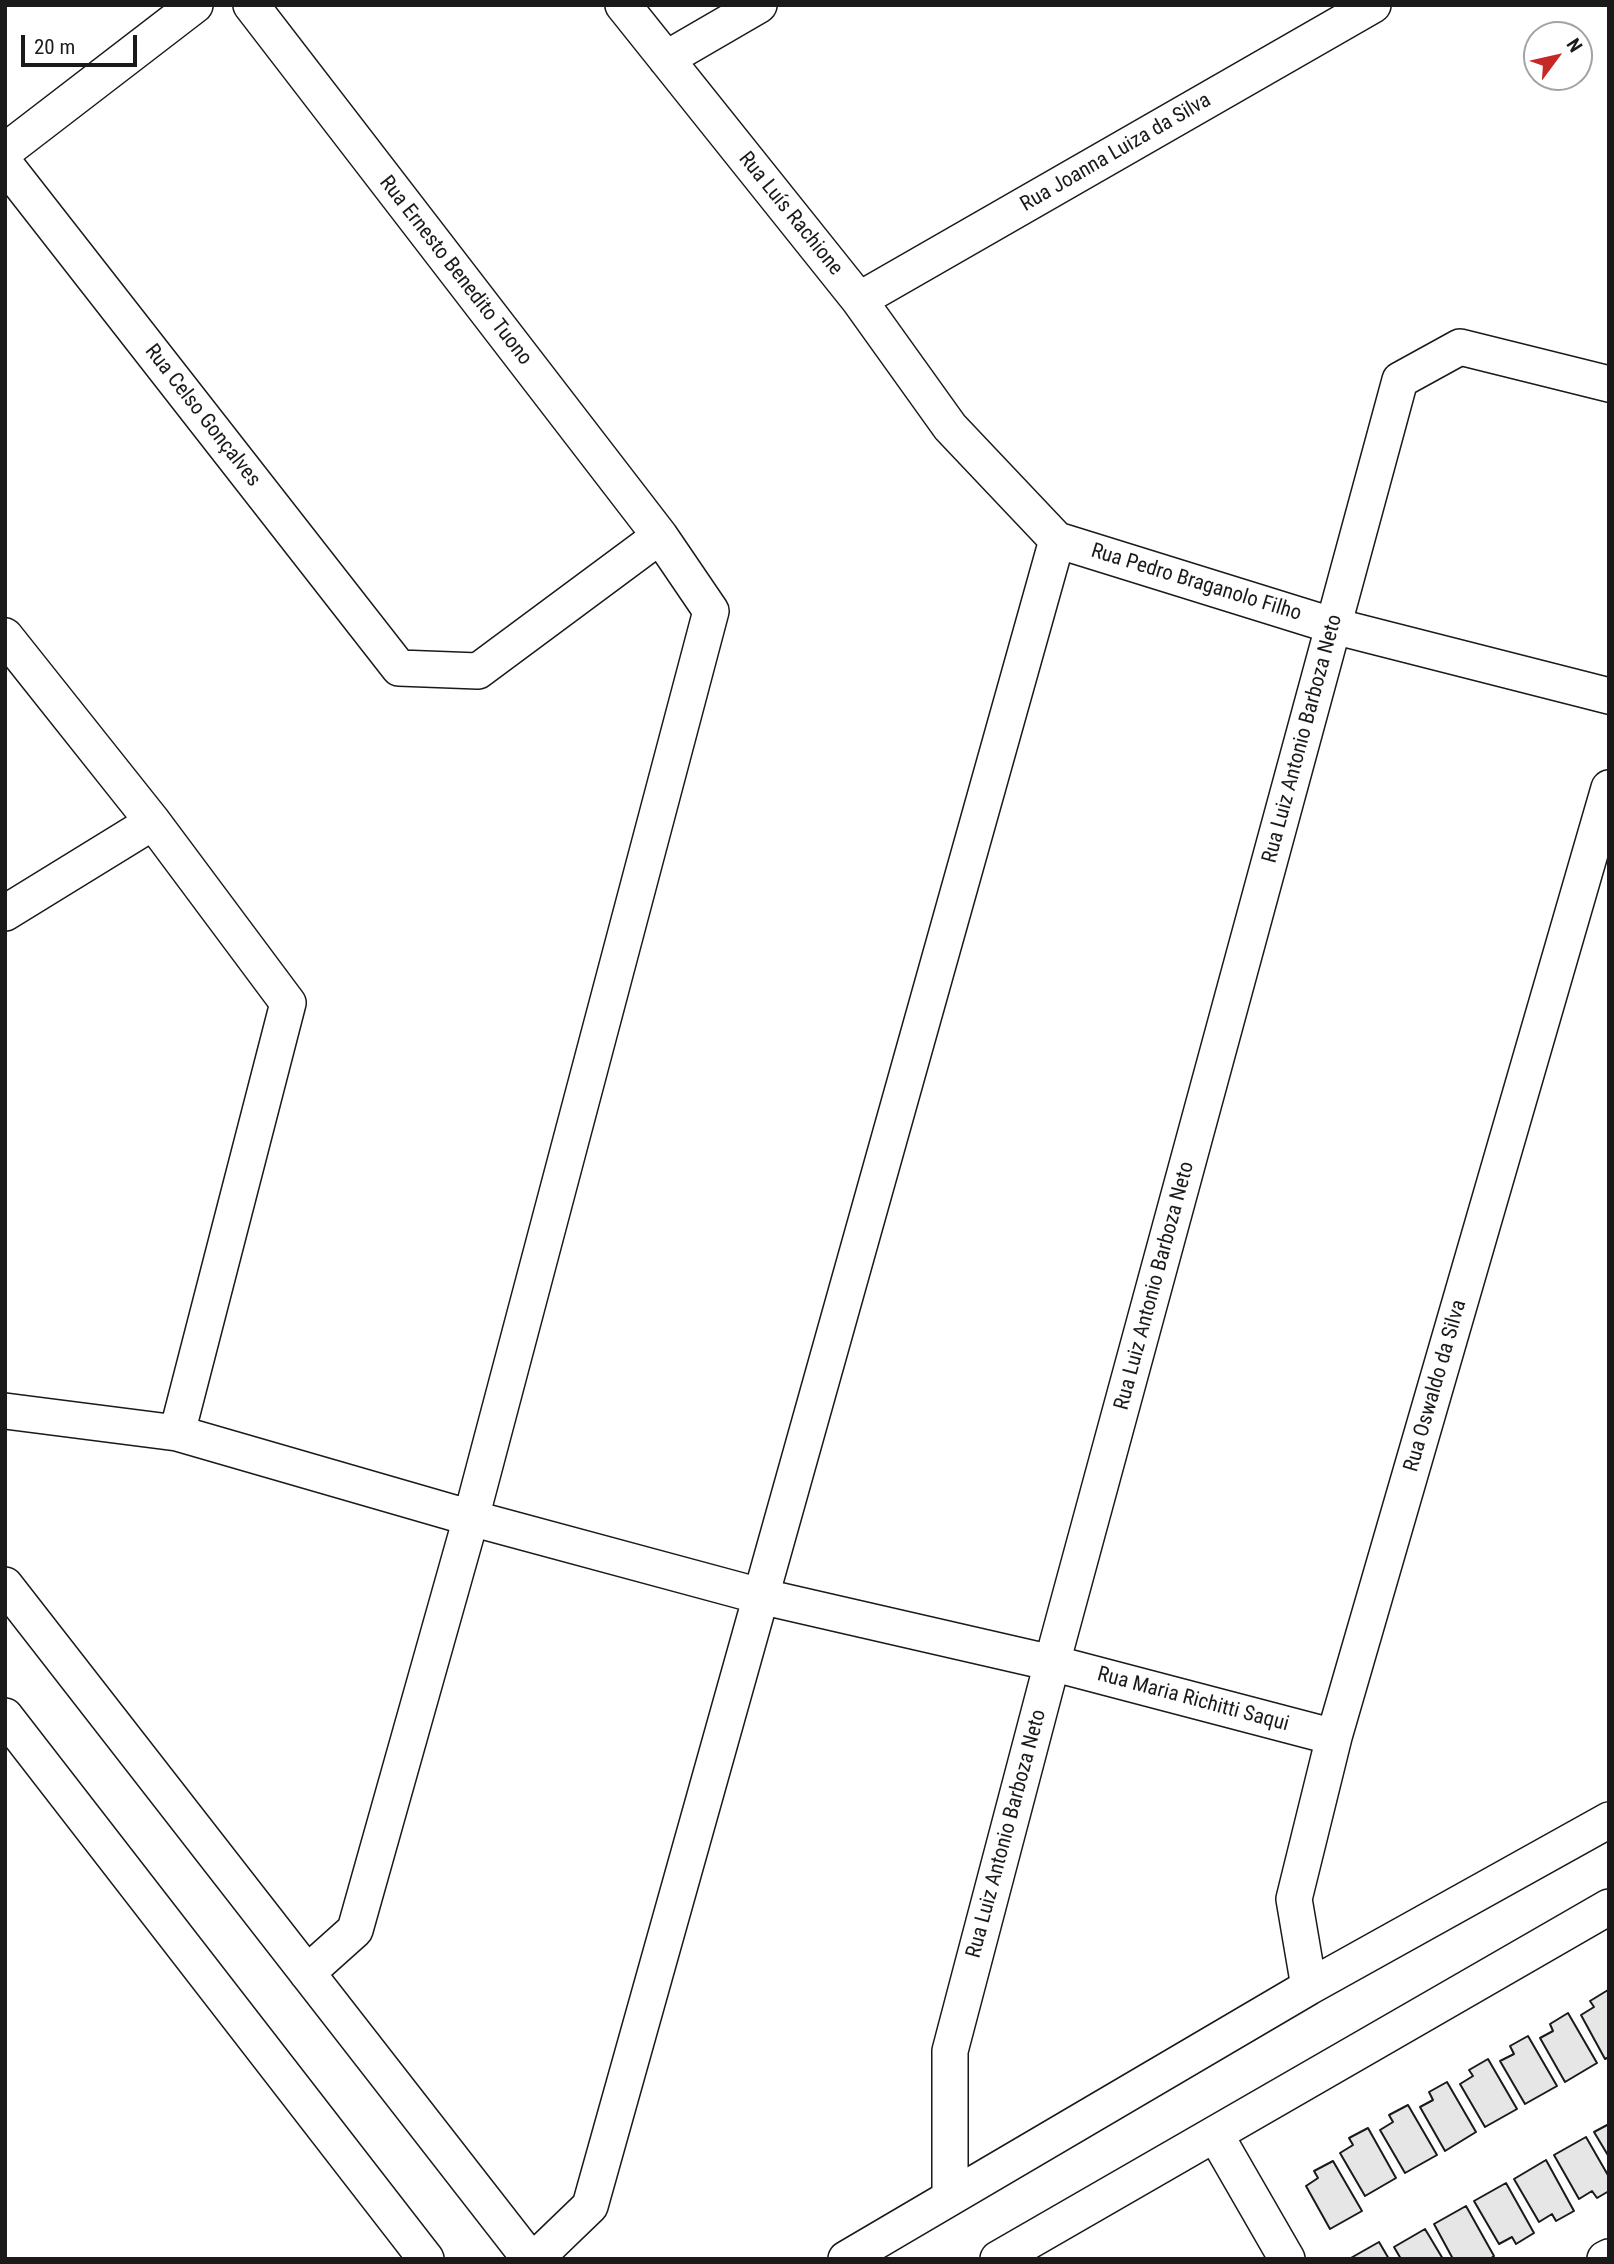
<!DOCTYPE html>
<html>
<head>
<meta charset="utf-8">
<style>
  body { margin:0 }
  #map { position:relative; width:1614px; height:2264px; overflow:hidden; background:#fff; font-family:"Roboto Condensed",sans-serif }
  canvas { display:block }
  .frame { position:absolute; inset:0; border:7px solid #1a1a1a; pointer-events:none }
  .north { position:absolute; left:1523px; top:21px; width:70px; height:70px; box-sizing:border-box; background:#fff; border:2px solid #a3a3a3; border-radius:50%; rotate:57deg; font-size:19px; font-weight:700; line-height:28px; text-align:center; color:#1a1a1a }
  .north::after { content:''; display:block; margin:auto; width:24px; height:32px; background:#c62828; clip-path:polygon(50% 0,100% 100%,50% 72%,0 100%) }
  .scale { position:absolute; left:21px; top:35px; width:116px; height:32px; box-sizing:border-box; border:4px solid #1a1a1a; border-top:0; padding-left:9px; font-size:21px; line-height:24px; white-space:nowrap; color:#1a1a1a; -webkit-text-stroke:5px #fff; paint-order:stroke }
</style>
</head>
<body>
<div id="map">
<canvas width="1614" height="2264"></canvas>
<div class="frame"></div>
<div class="north">N</div>
<div class="scale">20 m</div>
</div>
<script>
const ctx = document.querySelector('canvas').getContext('2d');
ctx.lineJoin = 'round';
function fill(path, color) {
  ctx.fillStyle = color;
  ctx.fill(path, 'evenodd');
}
function toPath(rows) {
  const path = new Path2D();
  for (const r of rows) {
    path.moveTo(r[0], r[1]);
    for (let i = 2; i < r.length; i += 2) path.lineTo(r[i], r[i + 1]);
  }
  return path;
}
function stroke(path, color, width, dash) {
  ctx.strokeStyle = color;
  ctx.lineWidth = width;
  ctx.lineCap = dash ? 'butt' : 'round';
  ctx.setLineDash(dash || []);
  ctx.stroke(path);
}
function write(font, color, halo, rows, align = 'center') {
  ctx.font = font + ' "Roboto Condensed",sans-serif';
  ctx.lineWidth = 5;
  ctx.setLineDash([]);
  ctx.textBaseline = 'middle';
  ctx.strokeStyle = halo;
  ctx.fillStyle = color;
  for (const [text, x, y, turn = 0] of rows) {
    ctx.save();
    ctx.translate(x, y);
    ctx.rotate((+turn || 0) * Math.PI / 180);
    ctx.textAlign = isNaN(turn) ? turn : align;
    if (halo) ctx.strokeText(text, 0, 0);
    ctx.fillText(text, 0, 0);
    ctx.restore();
  }
}
const building = toPath([
  [1608,1990,1609,2057,1605,2059,1581,2015,1594,2007,1590,2001,1608,1990],
  [1568,2013,1597,2063,1565,2082,1540,2038,1553,2031,1550,2024,1568,2013],
  [1528,2036,1557,2086,1525,2104,1500,2061,1514,2054,1510,2046,1528,2036],
  [1488,2059,1517,2109,1485,2127,1460,2084,1473,2076,1469,2070,1488,2059],
  [1447,2082,1476,2132,1445,2151,1420,2107,1433,2100,1429,2092,1447,2082],
  [1408,2105,1437,2155,1405,2173,1380,2130,1393,2122,1389,2115,1408,2105],
  [1609,2124,1609,2157,1594,2132,1609,2124],
  [1368,2128,1396,2178,1365,2196,1340,2153,1353,2145,1349,2138,1368,2128],
  [1586,2137,1609,2177,1609,2191,1597,2198,1592,2191,1579,2199,1554,2155,1586,2137],
  [1546,2160,1574,2211,1556,2221,1552,2214,1539,2222,1514,2179,1546,2160],
  [1333,2161,1362,2211,1330,2229,1306,2186,1318,2178,1314,2171,1333,2161],
  [1506,2183,1534,2233,1516,2244,1512,2237,1499,2244,1474,2201,1506,2183],
  [1466,2206,1494,2256,1490,2259,1453,2259,1434,2224,1466,2206],
  [1425,2229,1443,2259,1401,2259,1394,2247,1425,2229],
  [1379,2242,1389,2259,1349,2259,1379,2242]
]);
const minor = toPath([
  [251,5,660,536,711,611,471,1518,355,1930,307,1973],
  [623,5,859,300,950,427,1057,540,1334,626,1609,696],
  [666,59,759,5],
  [5,151,195,5],
  [5,164,399,668,478,671,660,536],
  [859,300,1373,5],
  [5,636,153,822,288,1003,177,1433],
  [5,913,153,822],
  [5,1411,177,1433,471,1518,760,1596,1052,1663,1334,1737],
  [5,1585,530,2259],
  [5,1716,426,2259],
  [1309,1987,1294,1899,1334,1737,1609,788],
  [1215,2134,1287,2259],
  [950,2198,950,2051,1052,1663,1400,380,1460,347,1609,384],
  [535,2259,590,2206,1057,540],
  [846,2259,1309,1987,1609,1820],
  [998,2259,1609,1907],
  [1605,2259,1609,2257]
]);
const streetNames = [
  ["Rua Joanna Luiza da Silva",1116,153,-30],
  ["Rua Luís Rachione",790,214,51],
  ["Rua Ernesto Benedito Tuono",455,271,52],
  ["Rua Celso Gonçalves",202,416,52],
  ["Rua Pedro Braganolo Filho",1196,583,17],
  ["Rua Luiz Antonio Barboza Neto",1303,739,-75],
  ["Rua Luiz Antonio Barboza Neto",1155,1286,-75],
  ["Rua Oswaldo da Silva",1436,1386,-74],
  ["Rua Maria Richitti Saqui",1193,1700,15],
  ["Rua Luiz Antonio Barboza Neto",1007,1834,-75]
];
fill(building, '#e6e6e6');
stroke(building, '#1a1a1a', 2);
stroke(minor, '#1a1a1a', 38);
stroke(minor, '#fff', 35);
write('21px', '#1a1a1a', '#fff', streetNames);
</script>
</body>
</html>
